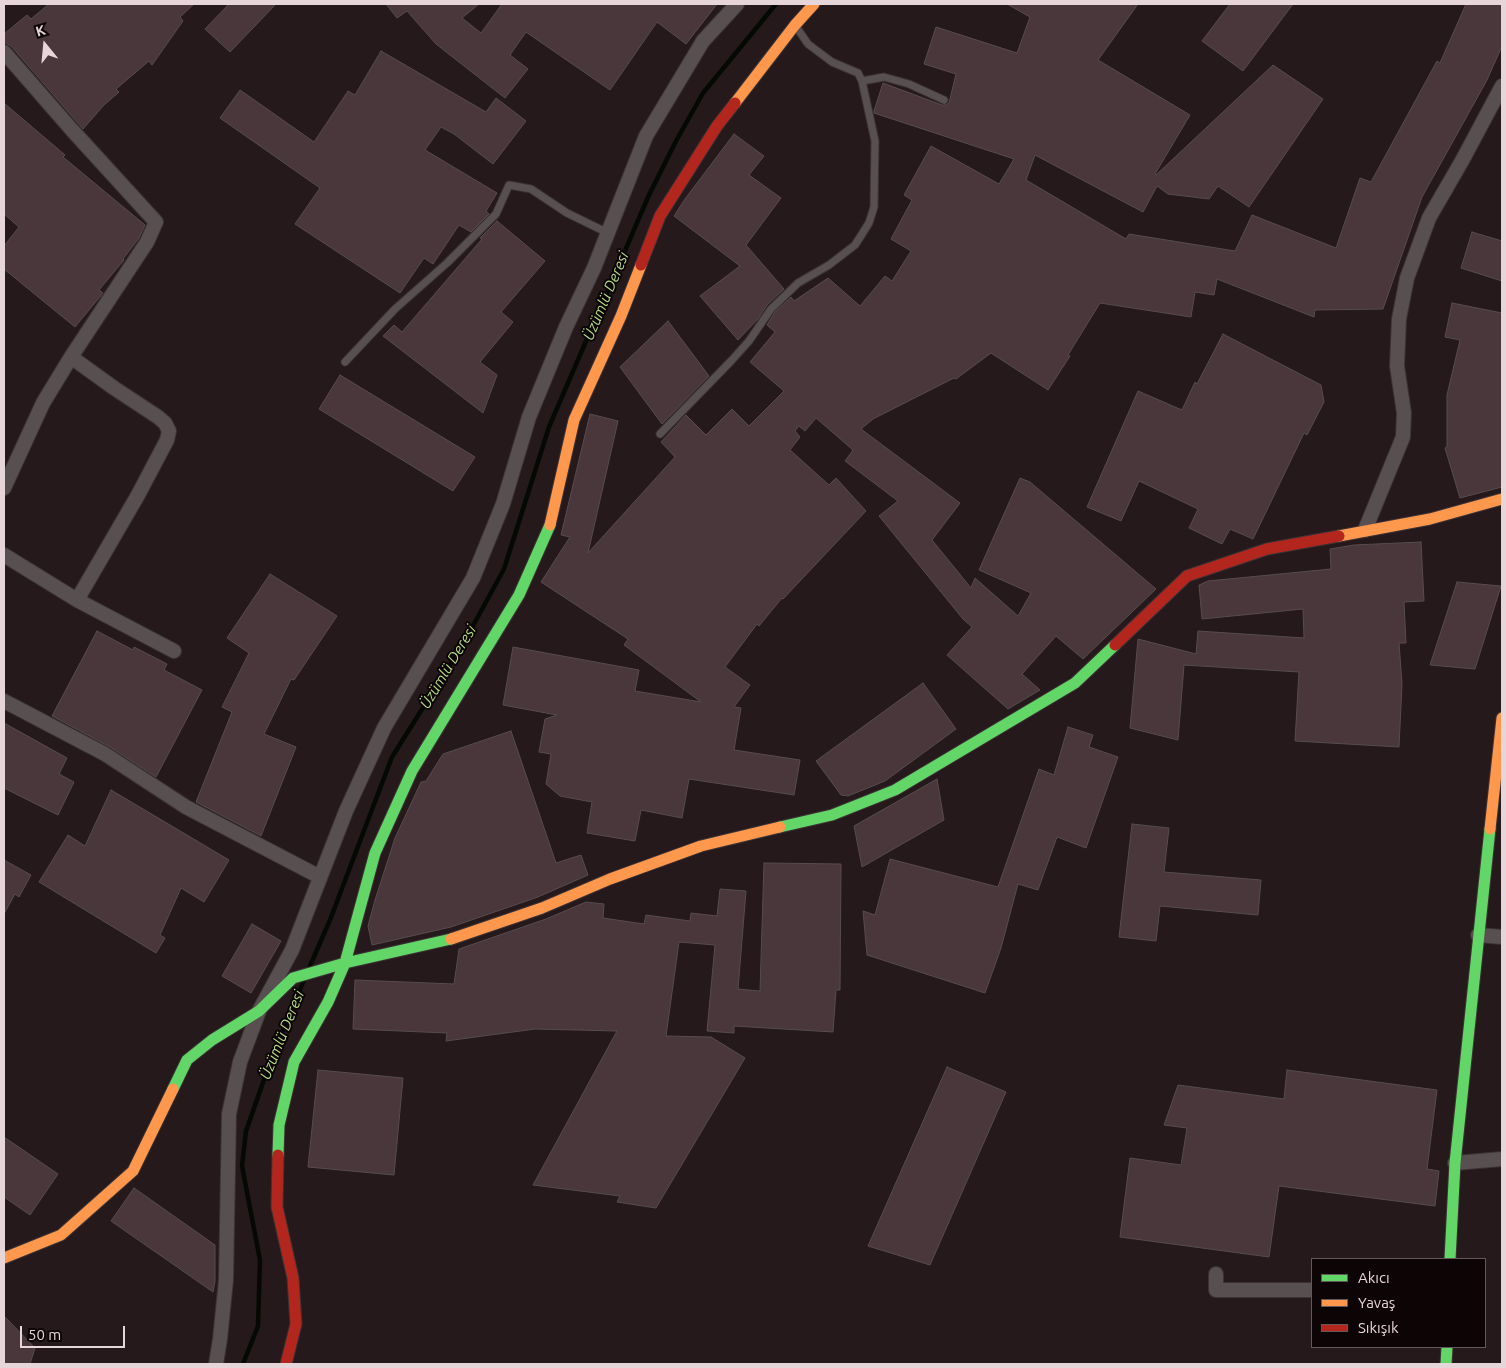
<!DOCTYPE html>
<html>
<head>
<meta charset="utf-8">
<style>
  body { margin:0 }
  #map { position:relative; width:1506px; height:1368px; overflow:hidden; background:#25191c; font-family:Ubuntu,sans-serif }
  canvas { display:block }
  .frame { position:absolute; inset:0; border:5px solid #e7d6d9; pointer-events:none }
  .legend { position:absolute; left:1311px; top:1258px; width:175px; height:90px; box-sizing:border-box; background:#0c0405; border:1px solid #64585a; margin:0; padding:6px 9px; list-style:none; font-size:15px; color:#e7d6d9 }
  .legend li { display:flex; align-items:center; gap:10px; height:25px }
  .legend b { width:25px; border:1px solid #64585a }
  .north { position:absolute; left:20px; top:20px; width:50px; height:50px; -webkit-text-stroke:4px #0c0405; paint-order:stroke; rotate:343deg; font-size:14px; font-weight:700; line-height:20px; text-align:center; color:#e7d6d9 }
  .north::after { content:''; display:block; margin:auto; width:18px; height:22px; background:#e7d6d9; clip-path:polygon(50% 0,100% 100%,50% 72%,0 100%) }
  .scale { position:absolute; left:20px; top:1326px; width:105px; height:22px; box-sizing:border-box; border:2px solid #e7d6d9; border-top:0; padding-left:6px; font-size:15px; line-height:18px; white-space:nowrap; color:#e7d6d9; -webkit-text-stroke:4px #0c0405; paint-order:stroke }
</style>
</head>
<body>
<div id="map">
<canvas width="1506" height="1368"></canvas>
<div class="frame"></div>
<ul class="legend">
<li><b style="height:6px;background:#63d668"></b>Akıcı</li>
<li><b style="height:6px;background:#ff974d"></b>Yavaş</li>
<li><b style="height:6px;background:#b3261e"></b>Sıkışık</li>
</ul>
<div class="north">K</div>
<div class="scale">50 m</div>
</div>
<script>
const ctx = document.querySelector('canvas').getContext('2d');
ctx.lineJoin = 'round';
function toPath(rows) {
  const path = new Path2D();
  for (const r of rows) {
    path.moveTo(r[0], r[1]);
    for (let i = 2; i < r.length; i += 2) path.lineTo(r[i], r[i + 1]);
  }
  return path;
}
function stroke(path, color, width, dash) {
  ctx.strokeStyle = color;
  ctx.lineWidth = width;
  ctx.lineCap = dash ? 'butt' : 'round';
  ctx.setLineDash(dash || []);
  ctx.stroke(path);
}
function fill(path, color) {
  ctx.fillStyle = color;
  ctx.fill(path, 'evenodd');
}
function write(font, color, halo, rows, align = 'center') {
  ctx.font = font + ' Ubuntu,sans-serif';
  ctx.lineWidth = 4;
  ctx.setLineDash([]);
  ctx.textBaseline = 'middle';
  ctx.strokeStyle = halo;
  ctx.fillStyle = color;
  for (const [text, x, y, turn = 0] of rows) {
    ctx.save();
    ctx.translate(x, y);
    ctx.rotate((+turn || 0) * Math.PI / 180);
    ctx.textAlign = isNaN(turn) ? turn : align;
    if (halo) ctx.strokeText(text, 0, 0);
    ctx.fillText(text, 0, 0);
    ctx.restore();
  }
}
const stream = toPath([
  [310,966,330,920,392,757,463,644,504,569,549,427,649,195,676,141,703,93,776,4],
  [243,1364,258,1326,260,1260,242,1166,246,1131,273,1054,304,980]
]);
const building = toPath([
  [49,4,194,4,180,17,183,21,152,65,149,61,116,89,119,92,104,105,83,129,11,46,4,42,4,34,27,15,31,19,49,4],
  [229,4,276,4,230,52,205,29,229,4],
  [386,4,479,4,462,18,481,33,502,4,717,4,686,44,657,22,610,90,526,32,510,55,528,69,505,98,436,44,407,11,397,18,386,4],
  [1007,4,1138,4,1098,60,1190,115,1155,174,1156,175,1273,65,1323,99,1249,207,1218,186,1209,199,1168,194,1157,186,1143,212,1035,155,1026,180,1126,239,1129,234,1235,251,1252,215,1336,248,1360,178,1371,182,1437,61,1440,63,1466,4,1502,4,1502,46,1487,80,1422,197,1383,309,1315,310,1314,317,1217,279,1214,295,1195,292,1191,317,1100,303,1068,355,1070,356,1048,390,991,353,956,379,954,378,873,419,861,429,960,503,932,540,971,588,975,578,1018,616,1031,593,979,570,1020,478,1030,482,1156,589,1083,659,1056,636,1022,674,1040,690,1008,709,947,655,972,627,963,619,879,516,898,501,845,461,853,450,816,418,805,431,799,426,795,431,800,437,790,450,829,485,836,478,866,511,783,599,782,598,759,626,757,624,725,667,750,685,734,707,741,708,734,750,800,760,794,795,689,779,682,818,641,810,635,841,587,833,592,802,560,796,546,784,551,754,539,752,545,719,557,715,503,705,513,647,639,670,635,691,701,702,624,645,628,639,541,582,570,537,561,535,590,414,618,421,588,553,675,457,661,442,686,415,706,435,732,409,749,426,784,391,750,362,775,332,767,325,775,312,791,297,794,301,828,278,860,306,885,276,892,281,911,251,891,239,912,200,904,195,931,146,999,184,1014,159,874,113,874,111,883,83,942,105,945,105,949,103,956,74,924,64,936,27,1017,53,1030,17,1007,4],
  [1230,4,1293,4,1243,71,1202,41,1230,4],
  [381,51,486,112,496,98,526,121,493,164,454,134,441,127,425,150,497,193,486,211,489,214,471,232,459,225,433,264,424,258,400,293,295,224,320,188,220,118,240,90,314,142,348,91,355,95,381,51],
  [4,103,65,155,63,157,145,225,139,238,123,259,124,260,99,290,103,293,75,327,4,269,4,246,19,227,4,214,4,103],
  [734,134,764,156,749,175,781,198,746,245,784,289,767,305,758,319,738,340,700,296,740,266,674,216,685,199,734,134],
  [497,221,545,261,501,312,513,322,480,362,497,375,483,413,383,336,394,325,402,332,482,239,480,238,497,221],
  [1472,232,1502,241,1502,281,1461,268,1472,232],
  [1452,303,1502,313,1502,487,1460,498,1445,448,1447,447,1447,395,1460,340,1445,337,1452,303],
  [668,321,709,376,662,424,620,367,668,321],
  [1223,334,1321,385,1324,402,1307,435,1304,433,1253,539,1230,529,1222,544,1189,528,1198,509,1139,481,1121,521,1087,507,1138,391,1182,410,1195,382,1197,384,1223,334],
  [340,375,475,457,453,491,319,409,340,375],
  [1421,542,1424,601,1404,602,1406,643,1399,643,1402,684,1399,747,1295,741,1299,672,1184,665,1178,740,1130,728,1138,639,1196,654,1198,631,1304,638,1303,609,1202,619,1199,585,1208,581,1331,569,1330,549,1354,545,1421,542],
  [270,574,337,616,294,680,291,679,264,734,296,747,261,836,196,802,232,712,222,707,249,653,227,638,270,574],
  [1457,582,1501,586,1475,669,1430,665,1457,582],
  [97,631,133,650,134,647,167,664,164,670,202,690,156,777,110,747,52,716,97,631],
  [923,683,956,729,885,781,848,796,841,795,816,761,923,683],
  [4,723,67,758,59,774,74,782,58,815,4,788,4,723],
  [1068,727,1093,735,1089,747,1118,757,1086,848,1057,837,1038,890,1018,884,1001,948,985,993,867,955,863,911,875,915,890,859,998,887,1039,769,1054,775,1068,727],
  [511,731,556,863,581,855,588,875,538,897,451,927,372,945,368,926,375,900,395,838,421,782,426,781,443,754,511,731],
  [937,779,944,820,862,867,854,826,937,779],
  [111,790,229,860,204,902,181,888,160,935,165,938,156,953,39,882,68,835,85,846,111,790],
  [1132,824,1169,828,1164,872,1261,880,1258,915,1160,906,1156,941,1119,937,1132,824],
  [4,860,31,875,19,897,15,894,4,914,4,860],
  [764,863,841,864,840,990,836,990,833,1032,734,1026,734,1033,707,1031,715,945,679,942,666,1036,711,1037,745,1058,656,1208,617,1202,620,1196,533,1185,617,1031,535,1029,446,1041,447,1033,353,1029,355,980,454,984,459,949,546,919,586,902,604,904,603,918,644,924,646,915,690,921,691,913,717,916,720,889,746,891,738,989,760,991,764,863],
  [252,924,281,941,251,993,222,976,252,924],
  [947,1067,1006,1092,930,1265,868,1246,947,1067],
  [318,1070,403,1078,394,1175,308,1167,318,1070],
  [1287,1070,1437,1090,1427,1169,1439,1171,1435,1206,1279,1186,1269,1257,1120,1237,1130,1158,1181,1165,1187,1128,1164,1125,1178,1085,1284,1099,1287,1070],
  [4,1137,58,1174,30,1215,4,1197,4,1137],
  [134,1188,215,1245,215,1281,213,1292,111,1221,134,1188],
  [4,1316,35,1348,30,1364,4,1364,4,1316]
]);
const lane = toPath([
  [862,81,884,77,909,84,944,100],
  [345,362,395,309,447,263,496,214,509,185,531,189,567,213,608,233],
  [660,434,732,360,749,341,771,309,798,283,829,265,855,245,869,223,874,207,875,141,862,81,858,73,832,62,808,44,797,28]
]);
const street = toPath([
  [4,52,72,130,156,222,147,242,71,357,43,403,4,488],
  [71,357,114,388,158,417,165,423,169,431,167,440,138,495,77,600],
  [1365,530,1403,437,1404,413,1397,366,1399,319,1407,278,1429,218,1463,159,1502,86],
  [4,555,77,600,174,651],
  [4,701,105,754,186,807,320,877],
  [1478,935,1502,937],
  [1455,1163,1502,1159],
  [1216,1274,1216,1290,1312,1290],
  [216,1364,220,1339,226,1280,229,1114,240,1062,259,1011,292,950,346,811,384,728,473,578,503,504,529,417,566,327,594,268,646,136,703,41,737,4]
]);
const fast = toPath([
  [780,827,832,815,895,790,1075,683,1115,645],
  [173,1089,187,1060,212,1040,259,1011,293,978,345,963,451,939],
  [278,1155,279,1125,294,1062,328,1002,345,963,375,853,412,771,519,595,550,525],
  [1450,1259,1455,1163,1490,829],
  [1446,1364,1447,1347]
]);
const slow = toPath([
  [735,103,795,25,814,4],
  [550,525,574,420,621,316,641,265],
  [1339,536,1430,519,1502,499],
  [1490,829,1502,718],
  [451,939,542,908,610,879,701,846,780,827],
  [4,1258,61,1235,133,1171,173,1089]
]);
const jam = toPath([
  [641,265,660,216,717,126,735,103],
  [1115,645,1187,576,1267,549,1339,536],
  [278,1155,277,1207,293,1278,296,1324,286,1364]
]);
const waterNames = [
  ["Üzümlü Deresi",606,296,-67],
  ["Üzümlü Deresi",448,667,-59],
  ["Üzümlü Deresi",282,1035,-68]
];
stroke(stream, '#040a03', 4.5);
fill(building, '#49373c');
stroke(building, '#574c4e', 1);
stroke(lane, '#3c3335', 9);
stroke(street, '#3c3335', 16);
stroke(fast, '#3c3335', 13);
stroke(slow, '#3c3335', 13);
stroke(jam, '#3c3335', 13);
stroke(lane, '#584f51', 7);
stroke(street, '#584f51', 14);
stroke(fast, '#63d668', 11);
stroke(slow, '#ff974d', 11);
stroke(jam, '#b3261e', 11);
write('italic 15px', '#b3de82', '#0c0405', waterNames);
</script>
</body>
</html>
